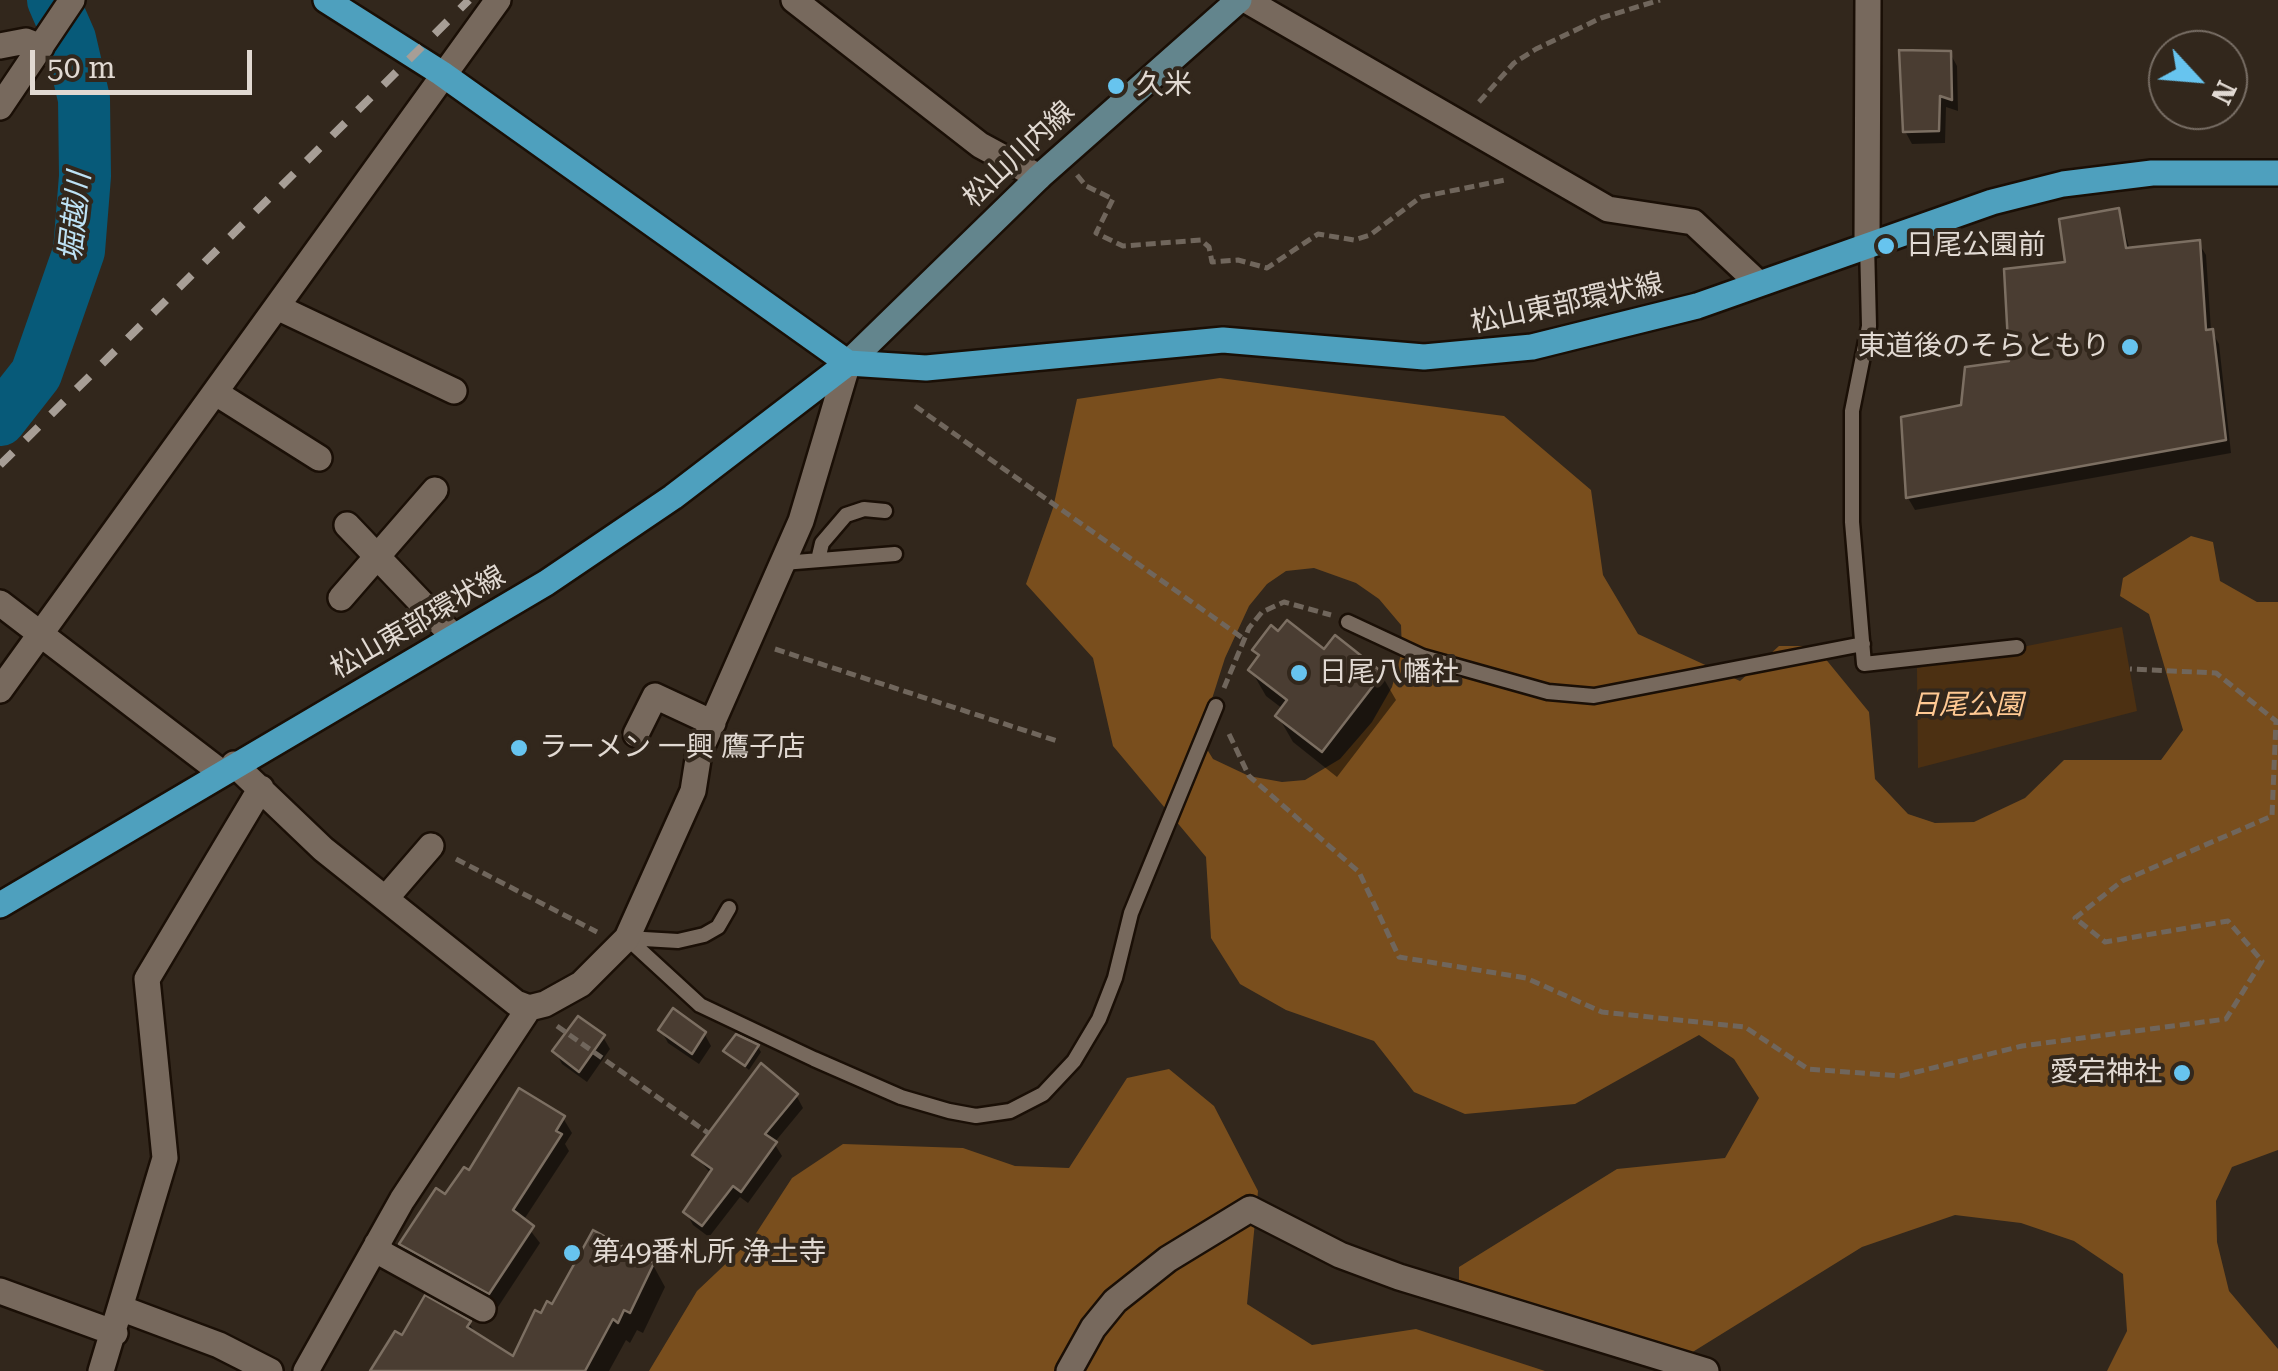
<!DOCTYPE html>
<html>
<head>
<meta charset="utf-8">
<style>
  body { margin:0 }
  #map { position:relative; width:2278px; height:1371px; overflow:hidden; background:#32271c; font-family:"Roboto Serif",serif }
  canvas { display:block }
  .north { position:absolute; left:2148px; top:30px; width:100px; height:100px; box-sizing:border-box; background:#32271c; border:2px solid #786e65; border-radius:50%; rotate:116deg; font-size:28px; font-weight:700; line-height:40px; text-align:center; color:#e1d9d2 }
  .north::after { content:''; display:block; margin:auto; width:35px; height:45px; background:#67c4ef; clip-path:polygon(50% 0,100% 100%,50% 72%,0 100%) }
  .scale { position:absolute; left:30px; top:50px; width:222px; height:45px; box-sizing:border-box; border:5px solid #e1d9d2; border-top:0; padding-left:12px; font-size:30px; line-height:35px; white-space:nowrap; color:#e1d9d2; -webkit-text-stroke:8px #32271c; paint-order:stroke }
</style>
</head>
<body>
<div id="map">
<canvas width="2278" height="1371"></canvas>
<div class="north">N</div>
<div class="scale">50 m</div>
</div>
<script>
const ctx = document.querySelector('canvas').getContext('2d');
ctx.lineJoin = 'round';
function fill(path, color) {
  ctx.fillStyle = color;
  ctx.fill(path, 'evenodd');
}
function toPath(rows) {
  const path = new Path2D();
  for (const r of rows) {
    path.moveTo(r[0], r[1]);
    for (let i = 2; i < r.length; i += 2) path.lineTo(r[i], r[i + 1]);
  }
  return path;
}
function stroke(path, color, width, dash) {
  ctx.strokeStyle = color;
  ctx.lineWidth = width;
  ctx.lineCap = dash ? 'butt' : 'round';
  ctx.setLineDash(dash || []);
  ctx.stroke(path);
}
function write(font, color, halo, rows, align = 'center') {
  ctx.font = font + ' "Roboto Serif","Noto Sans JP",serif';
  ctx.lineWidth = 8;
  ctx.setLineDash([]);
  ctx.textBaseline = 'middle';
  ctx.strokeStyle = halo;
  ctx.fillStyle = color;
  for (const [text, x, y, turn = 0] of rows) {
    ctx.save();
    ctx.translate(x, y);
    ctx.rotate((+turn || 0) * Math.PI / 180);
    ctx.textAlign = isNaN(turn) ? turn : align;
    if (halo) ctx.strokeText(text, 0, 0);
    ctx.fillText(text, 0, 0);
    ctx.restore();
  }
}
const green = toPath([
  [2122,627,2137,711,1918,768,1917,668]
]);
const forest = toPath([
  [1220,378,1504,416,1591,490,1603,575,1638,634,1740,681,1779,646,1815,646,1869,712,1875,779,1908,814,1935,823,1974,822,2025,798,2064,760,2161,760,2183,730,2149,614,2120,596,2123,578,2191,536,2213,542,2220,581,2257,602,2278,602,2278,1150,2232,1167,2216,1201,2217,1242,2229,1291,2278,1349,2278,1371,2107,1371,2127,1331,2123,1274,2074,1241,2021,1223,1955,1215,1862,1247,1691,1353,1459,1296,1459,1267,1617,1169,1725,1158,1759,1098,1734,1059,1699,1035,1575,1104,1465,1114,1414,1092,1374,1041,1286,1010,1240,984,1211,938,1206,857,1113,746,1093,658,1026,584,1053,508,1077,399],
  [1314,568,1356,583,1379,599,1401,625,1402,651,1392,687,1372,722,1340,759,1305,780,1282,782,1249,776,1213,759,1205,746,1203,727,1225,658,1249,606,1267,584,1286,571],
  [1169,1069,1214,1106,1258,1191,1247,1304,1312,1345,1416,1329,1545,1371,649,1371,697,1291,753,1238,792,1178,843,1144,963,1148,1015,1166,1069,1168,1127,1078]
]);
const shadow = toPath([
  [1950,53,1957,66,1958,111,1946,107,1945,143,1912,144,1905,131],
  [2118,210,2130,250,2198,242,2206,255,2211,330,2219,344,2231,453,1915,510,1908,498,1963,407,2011,363,2068,264],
  [1255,650,1325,652,1381,674,1396,700,1337,777,1293,742,1278,716,1283,709,1266,696,1251,670,1260,658],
  [661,1030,704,1033,711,1046,699,1064,668,1043],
  [603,1037,610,1049,587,1082,562,1064,555,1051],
  [758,1047,761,1052,749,1070,726,1051],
  [796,1095,803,1108,774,1143,782,1156,748,1203,740,1197,709,1237,693,1225,686,1212,711,1174,695,1155],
  [563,1118,572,1133,565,1144,569,1151,523,1221,540,1243,498,1307,411,1259,402,1244,470,1174],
  [653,1265,665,1287,643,1333,637,1330,630,1343,626,1340,609,1371,373,1371,403,1338,469,1323,477,1336,514,1360,554,1307]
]);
const river = toPath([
  [0,420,36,374,79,251,85,176,84,99,70,39,53,0]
]);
const building = toPath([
  [1899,50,1951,51,1952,100,1940,96,1939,131,1903,132,1899,50],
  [2119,208,2126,248,2200,240,2206,330,2213,329,2226,440,1906,498,1901,417,1961,405,1965,367,2009,361,2004,269,2065,262,2059,219,2119,208],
  [1287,620,1324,649,1335,635,1383,673,1322,752,1275,716,1287,700,1248,670,1259,655,1252,650,1271,625,1278,631,1287,620],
  [673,1008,706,1032,692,1054,658,1030,673,1008],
  [578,1016,605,1035,579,1072,552,1051,578,1016],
  [736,1034,759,1045,745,1066,723,1051,736,1034],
  [761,1063,798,1094,765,1134,777,1142,741,1192,733,1186,702,1226,683,1212,712,1169,692,1155,761,1063],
  [519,1088,565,1116,556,1131,562,1134,513,1210,534,1226,489,1294,399,1244,436,1188,445,1194,464,1167,469,1170,519,1088],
  [593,1230,654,1263,630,1313,624,1310,618,1323,613,1319,585,1371,370,1371,395,1331,402,1335,425,1295,471,1321,467,1327,513,1356,535,1310,541,1313,547,1301,552,1304,593,1230]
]);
const path = toPath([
  [1479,102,1514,63,1536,49,1601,18,1660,0],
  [1077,175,1086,186,1113,199,1096,233,1123,246,1201,240,1209,247,1212,262,1238,260,1267,268,1318,234,1354,240,1370,235,1421,197,1505,180],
  [915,406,1244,639],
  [775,649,1057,741],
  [1224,688,1249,628,1262,612,1284,602,1331,615],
  [1229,734,1249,776,1359,872,1399,957,1526,978,1602,1012,1745,1027,1808,1069,1900,1076,2022,1046,2226,1019,2262,961,2228,921,2105,942,2075,918,2122,881,2272,816,2276,721,2216,673,2130,669],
  [456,859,597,932],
  [557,1026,708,1133]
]);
const lane = toPath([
  [1867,244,1869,326,1852,411,1852,522,1864,664,2017,647],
  [818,560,822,543,846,515,864,509,885,511],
  [783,563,895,554],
  [1348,622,1423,657,1548,692,1594,696,1863,644],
  [627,938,700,1005,814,1059,901,1097,949,1111,976,1116,1010,1111,1043,1094,1074,1061,1099,1019,1115,978,1131,913,1216,706],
  [627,938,678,941,704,935,718,927,729,908]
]);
const street = toPath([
  [794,0,980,145,1039,177],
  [1246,0,1608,209,1693,222,1757,282],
  [0,46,26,41,41,47],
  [0,107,72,0],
  [1867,244,1868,0],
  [279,308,454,391],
  [216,393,319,458],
  [347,525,454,637],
  [341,598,435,490],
  [0,603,222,773],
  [0,690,498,0],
  [636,734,655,696,713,723],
  [234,764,323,849,516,1003,529,1008,545,1004,581,984,627,938,693,791,699,753,801,521,848,363],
  [386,898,431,846],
  [377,1244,383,1254,483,1309],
  [0,1291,115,1333],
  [123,1309,219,1345,270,1371],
  [101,1371,165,1158,147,979,261,788],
  [306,1371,402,1200,529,1008],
  [1069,1371,1093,1328,1115,1301,1168,1259,1250,1209,1340,1255,1399,1277,1706,1371]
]);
const secondary = toPath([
  [848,363,1039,177,1239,0]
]);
const primary = toPath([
  [326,0,441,73,848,363,926,368,1223,340,1424,357,1532,347,1697,306,1992,202,2063,184,2152,173,2278,173],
  [0,905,546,583,673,497,848,363]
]);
const rail = toPath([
  [0,465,469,0]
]);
const markers = [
  [1116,86,10,"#67c4ef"],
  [1886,246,10,"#67c4ef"],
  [2130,347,10,"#67c4ef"],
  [1299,673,10,"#67c4ef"],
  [519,748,10,"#67c4ef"],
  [2182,1073,10,"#67c4ef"],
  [572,1253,10,"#67c4ef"]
];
const poiNames = [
  ["久米",1136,86],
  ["日尾公園前",1906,246],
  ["東道後のそらともり",2110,347,"right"],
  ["日尾八幡社",1319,673],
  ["ラーメン 一興 鷹子店",539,748],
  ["愛宕神社",2162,1073,"right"],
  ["第49番札所 浄土寺",592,1253]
];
const streetNames = [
  ["松山川内線",1019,155,-43],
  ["松山東部環状線",1567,304,-12],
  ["松山東部環状線",418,623,-30]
];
const parkNames = [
  ["日尾公園",1967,706]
];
const waterNames = [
  ["堀越川",76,217,-84]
];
fill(green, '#4c3012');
fill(forest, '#794e1d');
fill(shadow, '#0007');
stroke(river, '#075a79', 52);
fill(building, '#4a3d32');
stroke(building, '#7c6f62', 2.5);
stroke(lane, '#1a0f06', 19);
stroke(street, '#1a0f06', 30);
stroke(secondary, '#1a0f06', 30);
stroke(primary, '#1a0f06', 30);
stroke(path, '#70665c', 5, [10, 5]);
stroke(lane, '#77695d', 14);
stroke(street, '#77695d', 25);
stroke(secondary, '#63858d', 25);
stroke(primary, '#4ea0be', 25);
stroke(rail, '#a79e96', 8, [18, 18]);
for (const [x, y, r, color] of markers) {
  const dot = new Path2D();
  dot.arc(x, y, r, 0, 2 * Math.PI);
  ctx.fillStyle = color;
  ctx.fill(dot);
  stroke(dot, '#32271c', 4);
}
write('28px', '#e1d9d2', '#32271c', poiNames, 'left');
write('28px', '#e1d9d2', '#32271c', streetNames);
write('italic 28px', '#ffc993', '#32271c', parkNames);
write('italic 30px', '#bde1f4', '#32271c', waterNames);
</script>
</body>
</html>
